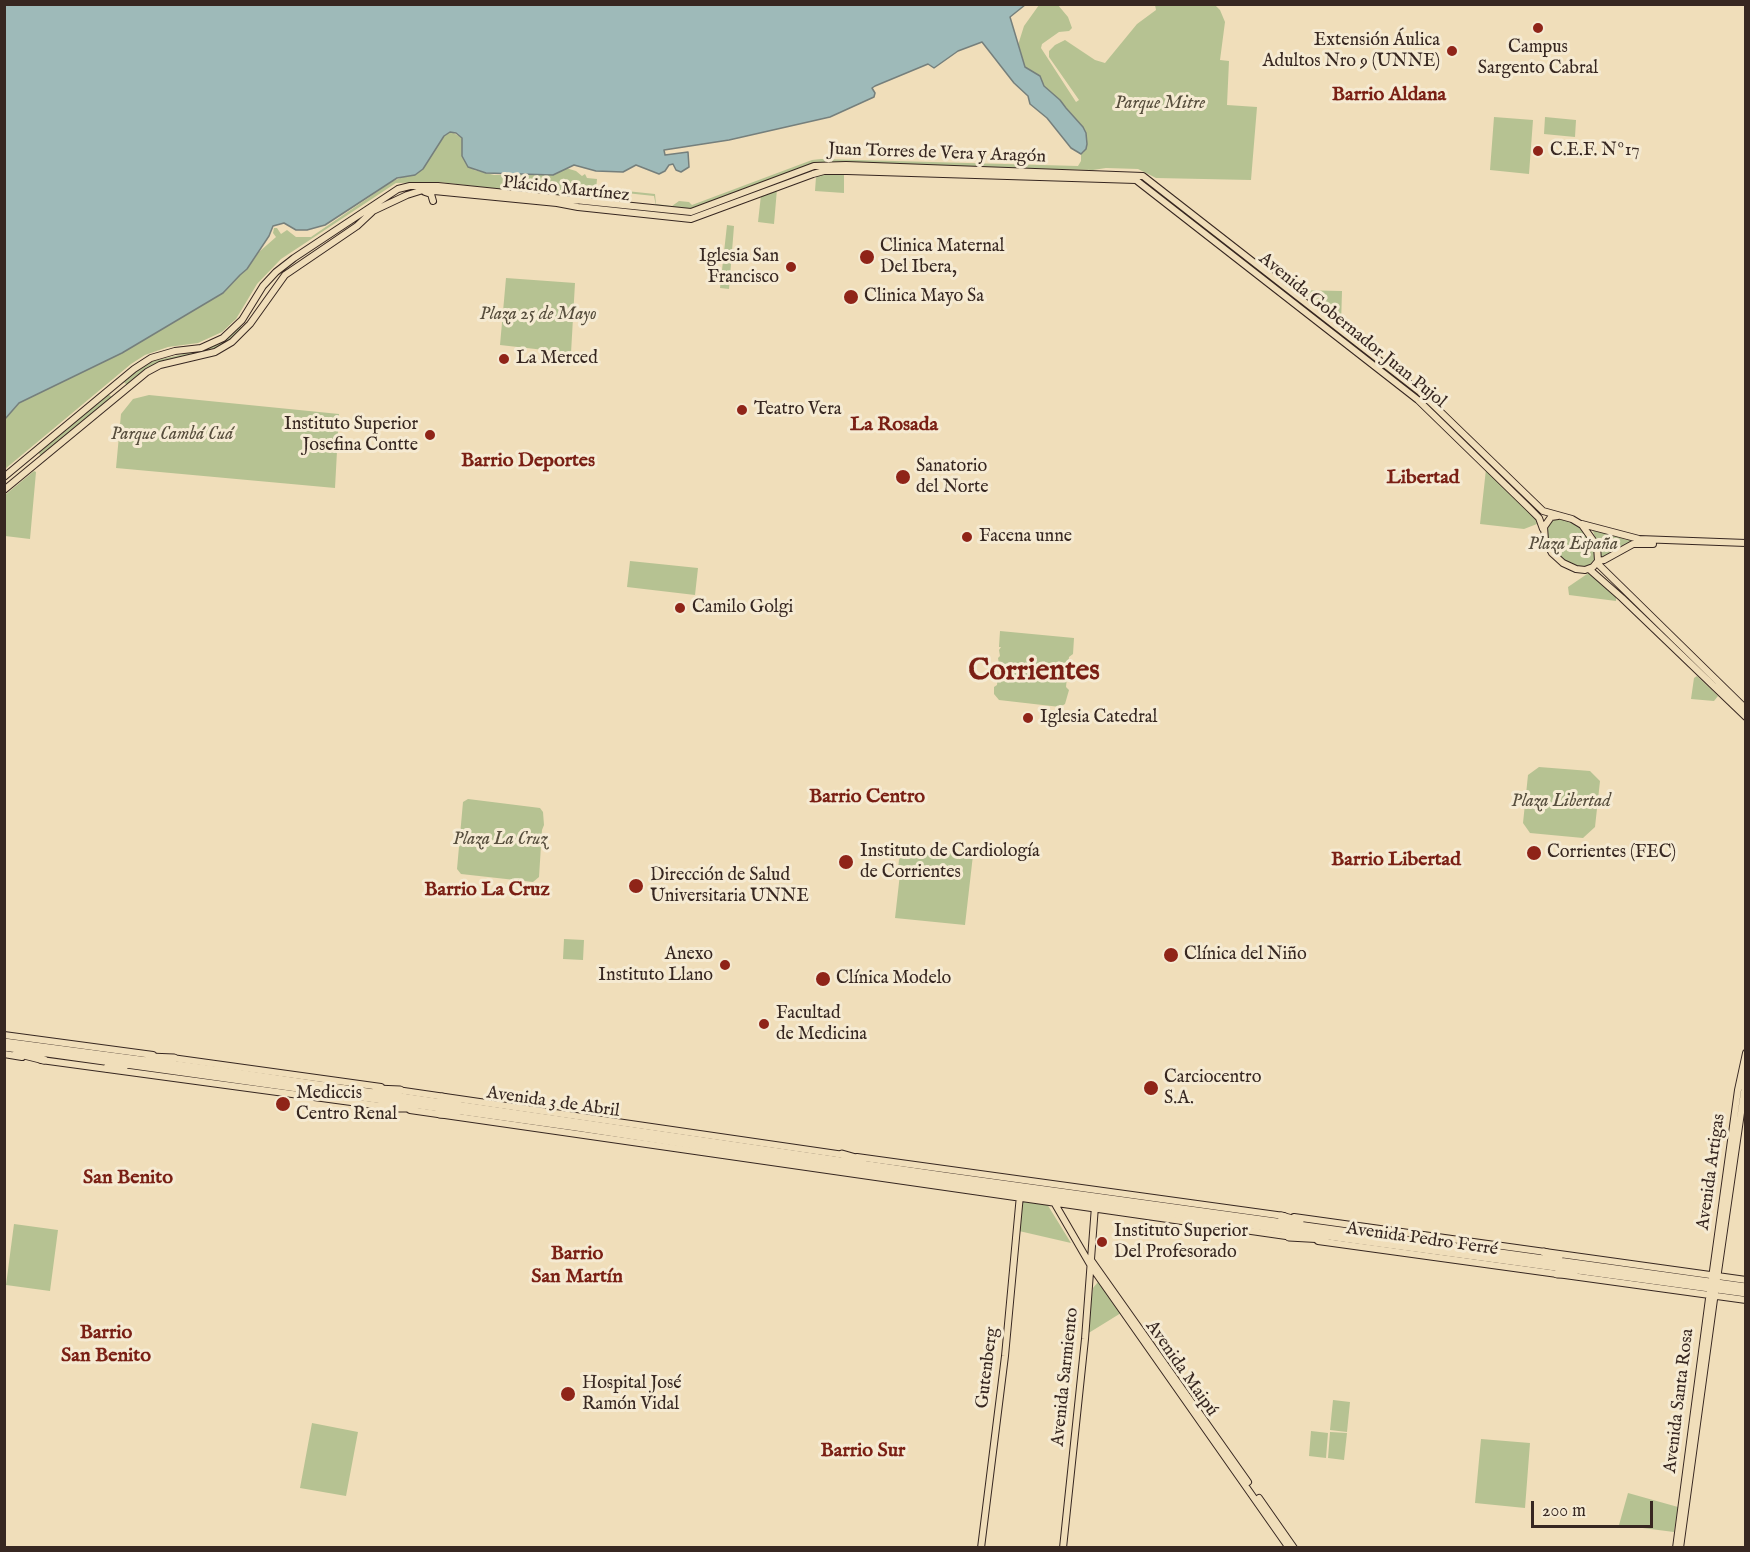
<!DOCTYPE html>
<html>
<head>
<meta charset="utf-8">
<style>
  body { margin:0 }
  #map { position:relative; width:1750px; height:1552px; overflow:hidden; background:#f0deba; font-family:"IM FELL English",serif }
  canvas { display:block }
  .frame { position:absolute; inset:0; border:6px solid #372721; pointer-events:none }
  .scale { position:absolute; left:1531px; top:1501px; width:122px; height:27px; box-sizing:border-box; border:3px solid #372721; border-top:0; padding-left:8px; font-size:18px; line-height:21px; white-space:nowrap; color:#372721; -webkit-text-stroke:4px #f5ead2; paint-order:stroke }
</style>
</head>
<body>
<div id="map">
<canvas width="1750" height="1552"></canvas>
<div class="frame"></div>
<div class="scale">200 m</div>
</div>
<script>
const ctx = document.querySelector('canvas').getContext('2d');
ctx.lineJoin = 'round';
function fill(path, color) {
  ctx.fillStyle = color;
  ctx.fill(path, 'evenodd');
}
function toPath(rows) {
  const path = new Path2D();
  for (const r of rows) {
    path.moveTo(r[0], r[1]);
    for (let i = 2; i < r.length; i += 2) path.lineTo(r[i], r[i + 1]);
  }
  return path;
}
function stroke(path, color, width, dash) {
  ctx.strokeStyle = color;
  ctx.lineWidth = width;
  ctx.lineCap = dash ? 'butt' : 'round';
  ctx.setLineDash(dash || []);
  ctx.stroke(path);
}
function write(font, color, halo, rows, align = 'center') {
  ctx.font = font + ' "IM FELL English",serif';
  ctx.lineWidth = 6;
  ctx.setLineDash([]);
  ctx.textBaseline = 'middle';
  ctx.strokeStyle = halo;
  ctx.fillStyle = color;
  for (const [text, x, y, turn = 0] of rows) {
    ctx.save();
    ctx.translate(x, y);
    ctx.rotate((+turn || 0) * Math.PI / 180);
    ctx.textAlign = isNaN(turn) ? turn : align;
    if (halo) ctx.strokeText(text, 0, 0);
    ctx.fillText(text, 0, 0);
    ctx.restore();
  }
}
const green = toPath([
  [1039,5,1058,5,1068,17,1072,28,1069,31,1059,32,1042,44,1041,48,1076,102,1079,100,1049,57,1049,51,1055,45,1065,40,1095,60,1105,63,1137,24,1156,10,1155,5,1215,5,1220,10,1225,22,1220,60,1229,61,1227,105,1257,107,1251,180,1156,178,1138,169,1106,168,1093,170,822,163,688,211,656,206,654,196,626,193,626,191,655,194,656,204,672,206,679,201,689,202,692,205,812,160,821,159,1078,166,1081,161,1081,154,1084,152,1083,127,1063,104,1025,68,1020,55,1018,45,1024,26],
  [1494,117,1533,120,1529,174,1490,170],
  [1545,117,1576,120,1575,137,1544,134],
  [452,132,462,138,474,170,494,175,553,175,566,168,576,171,582,176,585,174,587,178,597,179,595,200,439,182,396,183,281,259,257,284,236,319,222,332,198,343,168,347,145,355,131,364,5,469,5,419,19,403,122,353,223,293,240,275,247,269,259,252,276,237,273,233,274,228,277,228,281,234,287,230,296,237,311,237,393,181,423,169,441,140,447,133],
  [820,174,844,175,844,193,815,191,816,177],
  [777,189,774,224,758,222,761,195],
  [727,225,734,226,729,289,720,288],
  [506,278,575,283,571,353,500,345],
  [1298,290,1342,291,1341,325,1340,325],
  [239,326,243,329,218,349,179,359,127,385,123,381,139,369,153,361,210,348,229,336],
  [108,394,112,397,41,456,38,452],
  [149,395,339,414,335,488,116,468,121,414,133,399],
  [1486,469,1536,518,1537,524,1524,529,1480,524],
  [34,471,36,472,30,539,5,536,5,495],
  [1559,518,1569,520,1583,529,1595,546,1595,559,1588,567,1578,568,1564,562,1554,552,1547,541,1547,527,1552,520],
  [1592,529,1627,540,1643,541,1627,543,1603,557,1600,555,1597,542],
  [630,561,698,568,695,595,627,587],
  [1590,572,1616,596,1616,601,1569,595,1568,587],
  [1000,631,1074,638,1073,654,1069,657,1066,687,1069,690,1065,704,1060,707,999,700,994,694,994,687,997,685,999,664,998,658,1000,656,999,650,1001,647,999,647],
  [1697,676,1718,696,1714,701,1691,699,1694,678],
  [1539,767,1590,771,1600,781,1595,827,1583,838,1530,833,1523,823,1528,775],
  [468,799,540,808,543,812,544,825,542,830,539,877,533,882,461,874,457,869,463,802],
  [904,847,918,847,936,851,946,849,952,853,973,855,965,925,895,918,900,874,898,869,899,860],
  [564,939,584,940,583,960,563,959],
  [1022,1201,1047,1204,1071,1243,1019,1231],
  [14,1224,58,1230,50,1291,6,1285],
  [1098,1282,1121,1313,1087,1334,1093,1288],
  [1333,1400,1350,1402,1347,1432,1330,1430],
  [312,1423,358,1432,346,1496,300,1488],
  [1311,1431,1328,1433,1326,1458,1309,1456],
  [1330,1432,1347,1433,1344,1460,1328,1458],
  [1481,1439,1530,1443,1525,1508,1475,1503],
  [1628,1493,1678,1507,1674,1532,1619,1525]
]);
const water = toPath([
  [5,4,1025,5,1010,17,1025,67,1040,76,1044,86,1060,100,1066,108,1083,127,1086,133,1087,144,1086,149,1081,154,1071,148,1047,118,1030,104,1028,96,1014,83,982,42,958,51,934,68,928,64,875,86,872,88,875,93,874,97,830,117,729,140,664,150,665,155,688,152,689,167,681,172,676,170,673,164,669,165,665,171,659,174,636,165,623,172,596,171,574,165,553,175,486,173,468,167,462,156,462,138,456,133,450,132,444,136,423,169,415,175,397,178,325,225,307,230,296,230,284,223,273,226,269,236,247,269,240,275,223,293,122,353,19,403,5,419,5,4]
]);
const major = toPath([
  [425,192,431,194,433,201],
  [4,477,134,369,151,358,175,351,201,348,223,338,242,320,263,286,276,272,294,258,398,189,410,186,438,186,691,212,814,166,846,165,1143,176,1420,392,1543,511,1572,519,1582,525,1597,546,1598,561,1593,567,1585,570,1576,569,1563,563,1552,553,1545,540,1544,527,1551,517,1558,516],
  [4,490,147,372,160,365,215,352,232,342,250,324,285,275,357,226,373,211,407,195,423,190,434,191,557,203,578,207,691,219,813,174,824,171,847,171,1136,180,1418,400,1529,508,1539,518,1543,529],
  [1582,524,1639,539,1746,543],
  [1598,561,1604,560,1633,544,1653,544],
  [1597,563,1746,709],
  [1589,569,1622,598,1746,717],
  [4,1035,153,1055],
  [4,1054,22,1057],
  [172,1058,381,1087],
  [41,1060,388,1107],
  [397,1090,844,1155],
  [410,1110,1293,1237],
  [857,1157,1284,1216],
  [1055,1204,1091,1266,1289,1548],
  [1294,1217,1746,1280],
  [1318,1241,1746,1300],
  [1091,1260,1248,1482],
  [1712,1278,1738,1090,1746,1053],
  [1717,1279,1746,1078],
  [1259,1498,1294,1548],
  [981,1548,1005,1356,1020,1195],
  [1063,1548,1085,1339,1095,1206],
  [1676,1548,1710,1291],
  [1680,1548,1715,1292]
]);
const highway = toPath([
  [4,1042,223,1071,944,1176,1746,1287],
  [4,1047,576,1127,785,1159,1364,1241,1746,1293],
  [16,1053,44,1060],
  [149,1057,174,1058],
  [107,1068,124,1067],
  [376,1089,400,1090],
  [442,1097,456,1101],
  [381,1103,398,1108,414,1108],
  [440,1114,456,1114],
  [842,1154,863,1160],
  [1281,1216,1300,1221],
  [1289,1237,1325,1239],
  [1544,1252,1559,1257],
  [1557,1274,1574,1273]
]);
const markers = [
  [1538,28,6,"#8f2418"],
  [1452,51,6,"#8f2418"],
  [1538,151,6,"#8f2418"],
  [867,257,8,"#8f2418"],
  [791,267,6,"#8f2418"],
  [851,297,8,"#8f2418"],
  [504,359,6,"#8f2418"],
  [742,410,6,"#8f2418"],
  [430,435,6,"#8f2418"],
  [903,477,8,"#8f2418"],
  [967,537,6,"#8f2418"],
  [680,608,6,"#8f2418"],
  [1028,718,6,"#8f2418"],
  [1534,853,8,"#8f2418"],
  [846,862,8,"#8f2418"],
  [636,886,8,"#8f2418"],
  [1171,955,8,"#8f2418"],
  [725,965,6,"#8f2418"],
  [823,979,8,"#8f2418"],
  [764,1024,6,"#8f2418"],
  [1151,1088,8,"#8f2418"],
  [283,1104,8,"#8f2418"],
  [1102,1242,6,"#8f2418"],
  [568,1394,8,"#8f2418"]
];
const poiNames = [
  ["Extensión Áulica",1440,41,"right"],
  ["Adultos Nro 9 (UNNE)",1440,62,"right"],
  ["Campus",1538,48,"center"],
  ["Sargento Cabral",1538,69,"center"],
  ["C.E.F. Nº17",1550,151],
  ["Clinica Maternal",880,247],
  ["Del Ibera,",880,268],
  ["Iglesia San",779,257,"right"],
  ["Francisco",779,278,"right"],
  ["Clinica Mayo Sa",864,297],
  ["La Merced",516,359],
  ["Teatro Vera",754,410],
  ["Instituto Superior",418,425,"right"],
  ["Josefina Contte",418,446,"right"],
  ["Sanatorio",916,467],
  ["del Norte",916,488],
  ["Facena unne",979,537],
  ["Camilo Golgi",692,608],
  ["Iglesia Catedral",1040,718],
  ["Instituto de Cardiología",860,852],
  ["de Corrientes",860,873],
  ["Corrientes (FEC)",1547,853],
  ["Dirección de Salud",650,876],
  ["Universitaria UNNE",650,897],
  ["Anexo",713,955,"right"],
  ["Instituto Llano",713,976,"right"],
  ["Clínica del Niño",1184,955],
  ["Clínica Modelo",836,979],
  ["Facultad",776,1014],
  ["de Medicina",776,1035],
  ["Carciocentro",1164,1078],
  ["S.A.",1164,1099],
  ["Mediccis",296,1094],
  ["Centro Renal",296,1115],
  ["Instituto Superior",1114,1232],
  ["Del Profesorado",1114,1253],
  ["Hospital José",582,1384],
  ["Ramón Vidal",582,1405]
];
const parkNames = [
  ["Parque Mitre",1160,104],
  ["Plaza 25 de Mayo",538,315],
  ["Parque Cambá Cuá",172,435],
  ["Plaza España",1573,545],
  ["Plaza Libertad",1561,802],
  ["Plaza La Cruz",500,840]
];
const streetNames = [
  ["Juan Torres de Vera y Aragón",937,154,2],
  ["Plácido Martínez",566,190,6],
  ["Avenida Gobernador Juan Pujol",1352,331,39],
  ["Avenida 3 de Abril",553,1103,8],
  ["Avenida Artigas",1712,1172,-82],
  ["Avenida Pedro Ferré",1422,1240,8],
  ["Gutenberg",988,1368,-83],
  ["Avenida Maipú",1181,1369,55],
  ["Avenida Sarmiento",1066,1377,-84],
  ["Avenida Santa Rosa",1680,1401,-83]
];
const neighbourhoodNames = [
  ["Barrio Aldana",1389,96],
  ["La Rosada",894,426],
  ["Barrio Deportes",528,462],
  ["Libertad",1423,479],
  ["Barrio Centro",867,798],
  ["Barrio Libertad",1396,861],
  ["Barrio La Cruz",487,891],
  ["San Benito",128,1179],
  ["Barrio",577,1255],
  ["San Martín",577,1278],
  ["Barrio",106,1334],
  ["San Benito",106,1357],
  ["Barrio Sur",863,1452]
];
const townNames = [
  ["Corrientes",1034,673]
];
fill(green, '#b6c292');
fill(water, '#9ebab9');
stroke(water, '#757f7c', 1.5);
stroke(major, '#372721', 8);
stroke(highway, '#372721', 9);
stroke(major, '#f0deba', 6);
stroke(highway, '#f0deba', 7);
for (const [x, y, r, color] of markers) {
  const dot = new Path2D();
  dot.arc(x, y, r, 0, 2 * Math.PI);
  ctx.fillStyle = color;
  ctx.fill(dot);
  stroke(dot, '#f5ead2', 2);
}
write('18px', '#372721', '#f5ead2', poiNames, 'left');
write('italic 18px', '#574e3d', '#f5ead2', parkNames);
write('18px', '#372721', '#f5ead2', streetNames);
write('bold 20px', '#7a1f14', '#f5ead2', neighbourhoodNames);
write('bold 30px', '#7a1f14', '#f5ead2', townNames);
</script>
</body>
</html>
